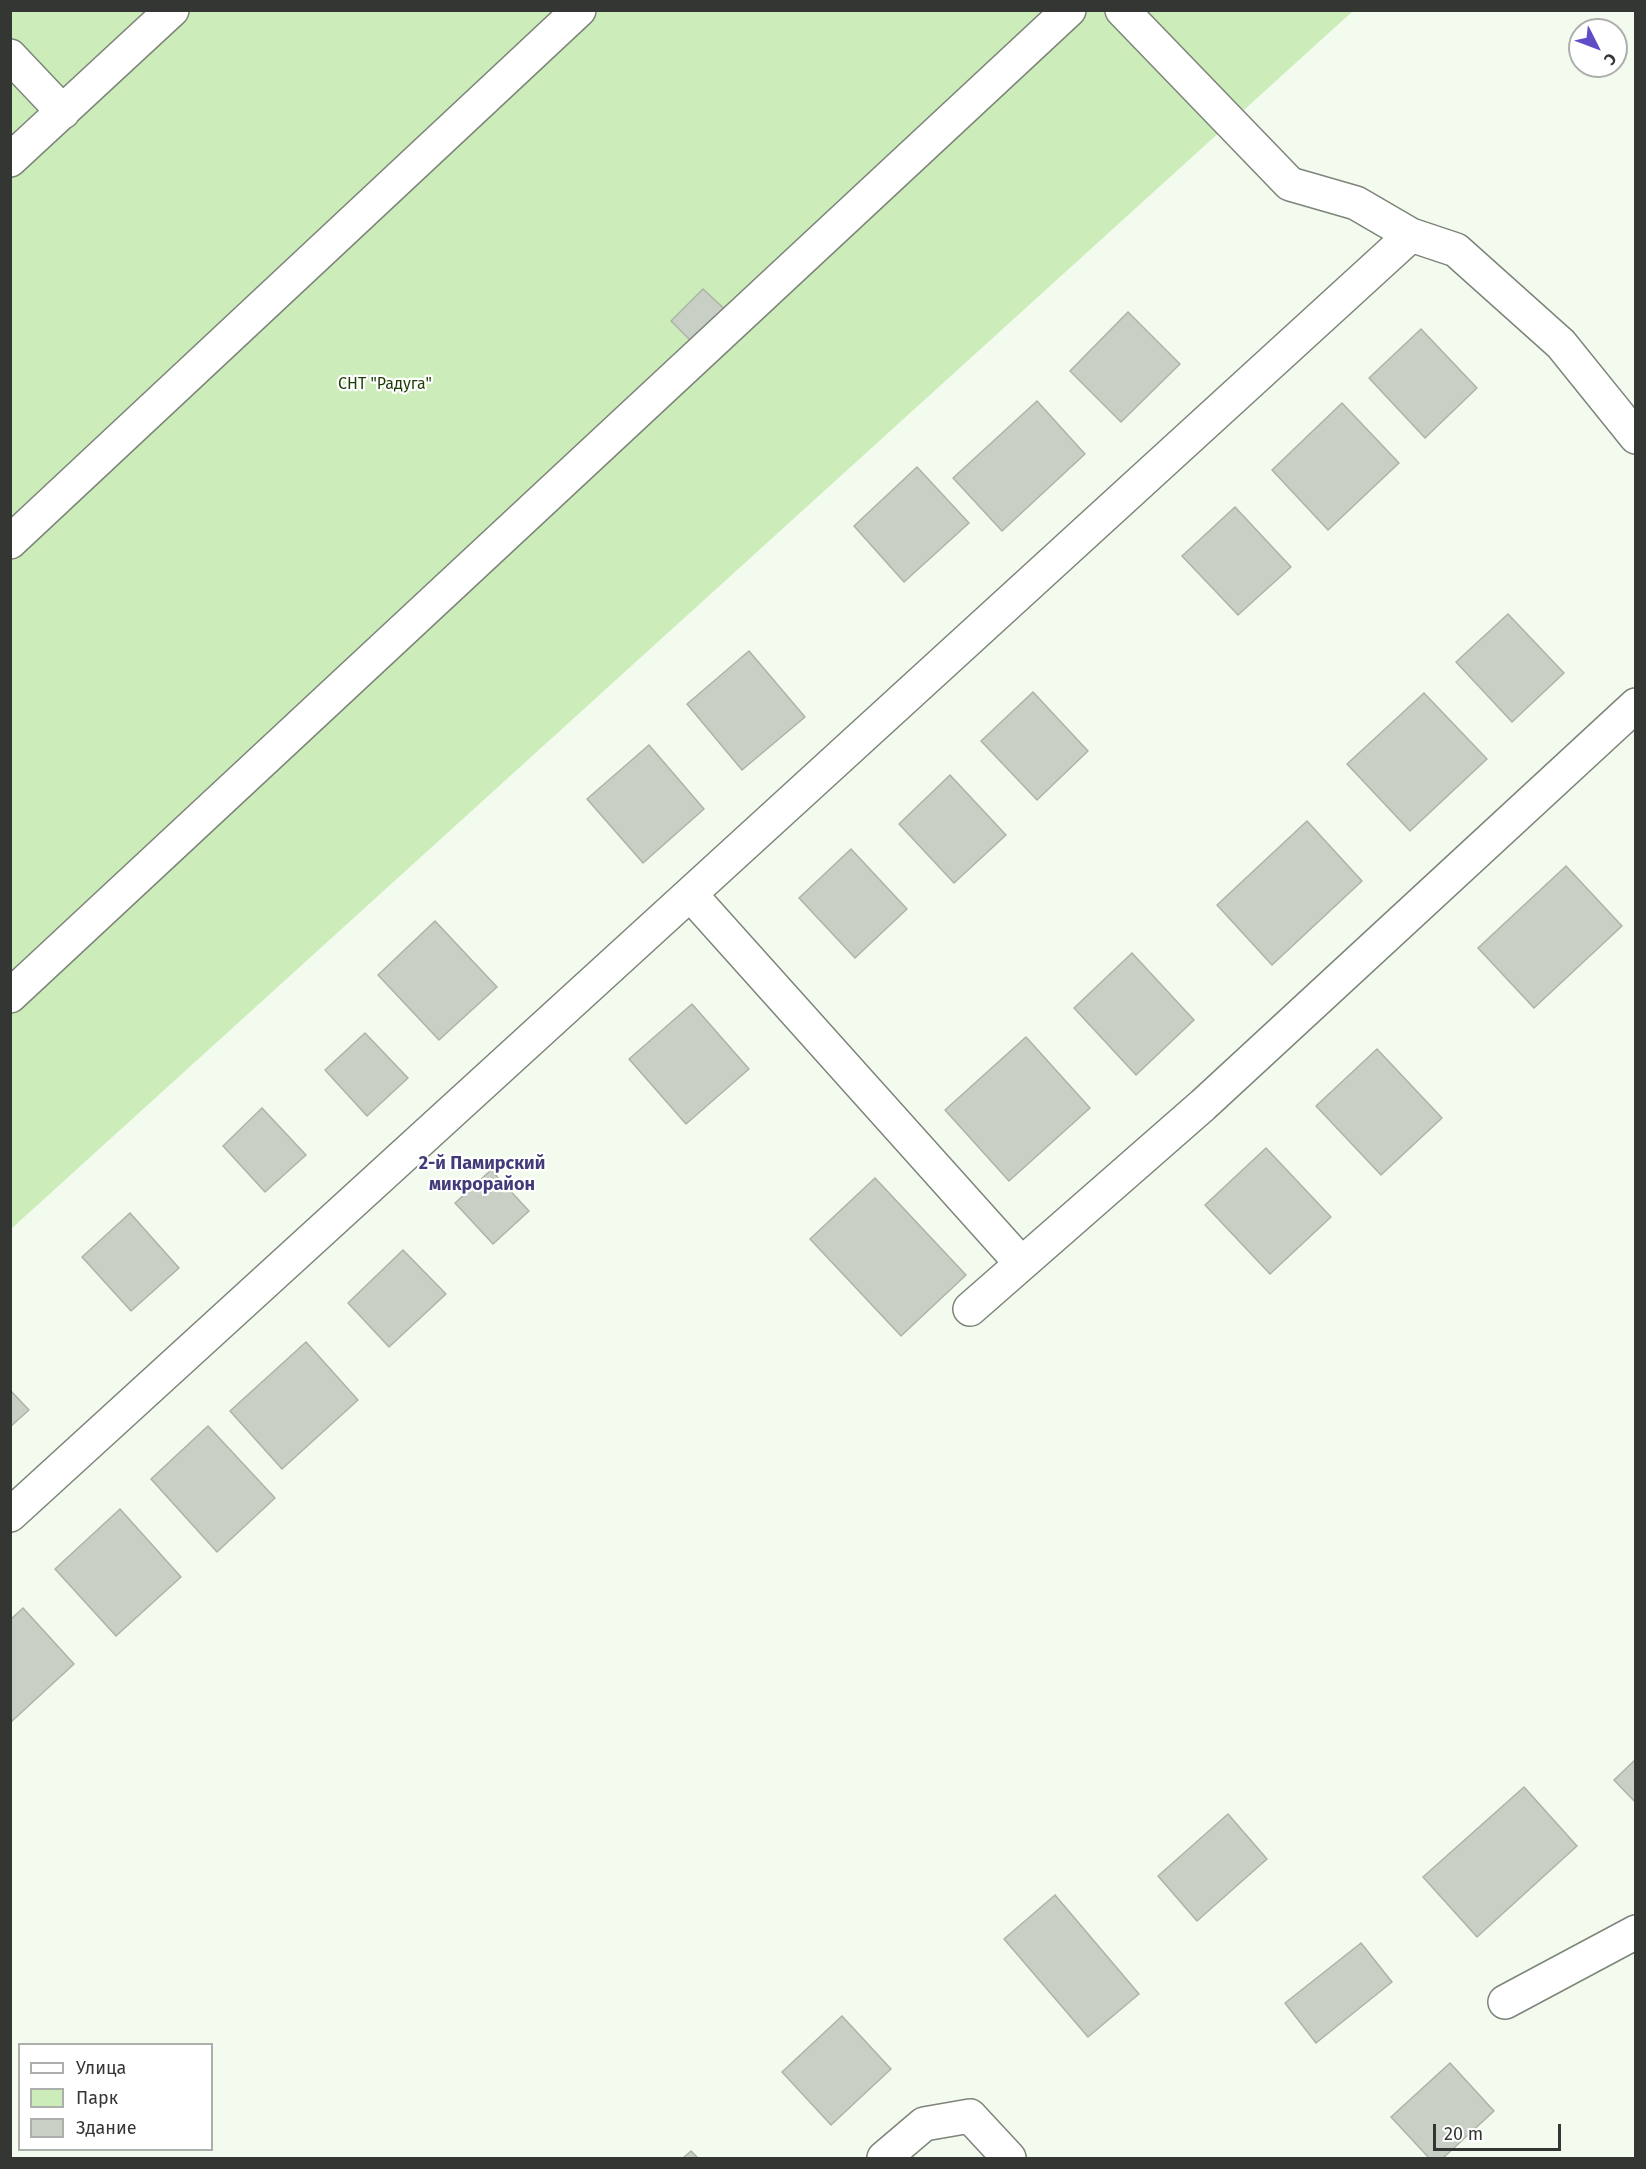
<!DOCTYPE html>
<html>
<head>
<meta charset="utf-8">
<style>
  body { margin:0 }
  #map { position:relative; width:1646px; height:2169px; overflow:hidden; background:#f3fbef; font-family:"Fira Sans",sans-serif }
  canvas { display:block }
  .frame { position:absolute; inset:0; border:12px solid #333632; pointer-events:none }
  .legend { position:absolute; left:18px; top:2043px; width:195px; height:108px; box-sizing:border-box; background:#fff; border:2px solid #adafad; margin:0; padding:8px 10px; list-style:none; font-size:18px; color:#333632 }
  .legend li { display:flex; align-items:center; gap:12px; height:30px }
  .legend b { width:30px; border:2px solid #adafad }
  .north { position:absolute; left:1568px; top:18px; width:60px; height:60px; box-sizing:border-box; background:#fff; border:2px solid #adafad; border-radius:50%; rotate:132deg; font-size:16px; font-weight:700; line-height:24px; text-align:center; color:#333632 }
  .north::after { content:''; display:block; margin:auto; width:21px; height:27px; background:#5e4dc6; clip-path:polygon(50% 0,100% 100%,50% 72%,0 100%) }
  .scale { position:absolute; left:1433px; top:2124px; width:128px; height:27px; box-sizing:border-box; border:3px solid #333632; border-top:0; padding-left:8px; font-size:18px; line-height:21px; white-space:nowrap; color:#333632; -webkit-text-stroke:4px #fff; paint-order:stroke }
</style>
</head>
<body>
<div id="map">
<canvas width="1646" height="2169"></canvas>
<div class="frame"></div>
<ul class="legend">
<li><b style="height:8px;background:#fff"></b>Улица</li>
<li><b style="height:16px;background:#ccedba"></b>Парк</li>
<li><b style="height:16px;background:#c8cfc4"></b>Здание</li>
</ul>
<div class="north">С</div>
<div class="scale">20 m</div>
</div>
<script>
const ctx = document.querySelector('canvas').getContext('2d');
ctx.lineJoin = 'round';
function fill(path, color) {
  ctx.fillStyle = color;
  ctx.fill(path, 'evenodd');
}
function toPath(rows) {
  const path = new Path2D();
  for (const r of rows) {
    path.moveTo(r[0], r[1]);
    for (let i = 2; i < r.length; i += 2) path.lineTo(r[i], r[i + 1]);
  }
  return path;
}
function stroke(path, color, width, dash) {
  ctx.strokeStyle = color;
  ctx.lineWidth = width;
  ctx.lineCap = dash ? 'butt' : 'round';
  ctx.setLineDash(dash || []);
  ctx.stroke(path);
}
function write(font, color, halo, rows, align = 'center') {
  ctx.font = font + ' "Fira Sans",sans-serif';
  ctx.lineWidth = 4.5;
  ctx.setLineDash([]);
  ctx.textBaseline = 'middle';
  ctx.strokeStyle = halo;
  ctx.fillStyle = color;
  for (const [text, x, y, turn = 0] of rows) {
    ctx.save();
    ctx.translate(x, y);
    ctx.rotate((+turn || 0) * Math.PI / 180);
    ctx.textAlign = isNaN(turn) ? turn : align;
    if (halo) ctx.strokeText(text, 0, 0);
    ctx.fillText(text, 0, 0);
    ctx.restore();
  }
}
const green = toPath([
  [11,11,1353,11,11,1229]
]);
const building = toPath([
  [703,289,733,317,700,350,671,321,703,289],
  [1128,312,1180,364,1121,422,1070,371,1128,312],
  [1421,329,1477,388,1425,438,1369,378,1421,329],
  [1037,401,1085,454,1002,531,953,478,1037,401],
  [1342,403,1399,463,1328,530,1272,470,1342,403],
  [917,467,969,523,904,582,854,526,917,467],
  [1235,507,1291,567,1238,615,1182,556,1235,507],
  [1508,614,1564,673,1512,722,1456,662,1508,614],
  [749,651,805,717,742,770,687,704,749,651],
  [1033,692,1088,751,1037,800,981,741,1033,692],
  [1424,693,1487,759,1410,831,1347,764,1424,693],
  [649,745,704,809,643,863,587,799,649,745],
  [950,775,1006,835,954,883,899,824,950,775],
  [1307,821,1362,881,1272,965,1217,905,1307,821],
  [851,849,907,909,855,958,799,898,851,849],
  [1566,866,1622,926,1534,1008,1478,948,1566,866],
  [435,921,497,987,439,1040,378,975,435,921],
  [1132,953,1194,1020,1136,1075,1074,1008,1132,953],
  [692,1004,749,1069,686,1124,629,1059,692,1004],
  [365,1033,408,1078,367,1116,325,1070,365,1033],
  [1026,1037,1090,1108,1009,1181,945,1110,1026,1037],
  [1377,1049,1442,1118,1381,1175,1316,1106,1377,1049],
  [262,1108,306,1155,265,1192,223,1146,262,1108],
  [1266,1148,1331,1217,1270,1274,1205,1205,1266,1148],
  [491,1170,529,1211,493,1244,455,1203,491,1170],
  [875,1178,966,1275,901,1336,810,1239,875,1178],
  [130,1213,179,1268,131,1311,82,1257,130,1213],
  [403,1250,446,1294,389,1347,348,1303,403,1250],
  [306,1342,358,1400,282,1469,230,1411,306,1342],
  [10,1390,29,1410,10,1427,10,1390],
  [208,1426,275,1498,217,1552,151,1479,208,1426],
  [120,1509,181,1577,116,1636,55,1569,120,1509],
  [23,1608,74,1664,11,1722,10,1620,23,1608],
  [1636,1759,1636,1803,1614,1780,1636,1759],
  [1524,1787,1577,1846,1477,1937,1423,1877,1524,1787],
  [1228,1814,1267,1859,1197,1921,1158,1876,1228,1814],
  [1055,1895,1139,1994,1088,2037,1004,1939,1055,1895],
  [1361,1943,1392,1982,1316,2043,1285,2003,1361,1943],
  [842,2016,891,2069,831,2125,782,2072,842,2016],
  [1450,2063,1494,2111,1443,2158,1429,2158,1391,2117,1450,2063],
  [691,2151,698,2158,683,2158,691,2151]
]);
const minor = toPath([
  [1122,10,1290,184,1356,203,1411,235,1456,250,1561,344,1636,437],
  [10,56,63,112],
  [10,160,172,10],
  [10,542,579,10],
  [10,996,1069,10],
  [1021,1263,690,894,1411,235],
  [970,1309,1203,1105,1636,705],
  [10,1515,690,894],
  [1505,2002,1636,1932],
  [884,2158,924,2124,970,2116,1009,2158]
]);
const parkNames = [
  ["СНТ \"Радуга\"",385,385]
];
const neighbourhoodNames = [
  ["2-й Памирский",482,1164],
  ["микрорайон",482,1185]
];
fill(green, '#ccedba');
fill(building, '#c8cfc4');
stroke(building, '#acb3a8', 1.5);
stroke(minor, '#7d8479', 36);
stroke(minor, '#fff', 33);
write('16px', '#1f3d04', '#fff', parkNames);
write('bold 18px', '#413c79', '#fff', neighbourhoodNames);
</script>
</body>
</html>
